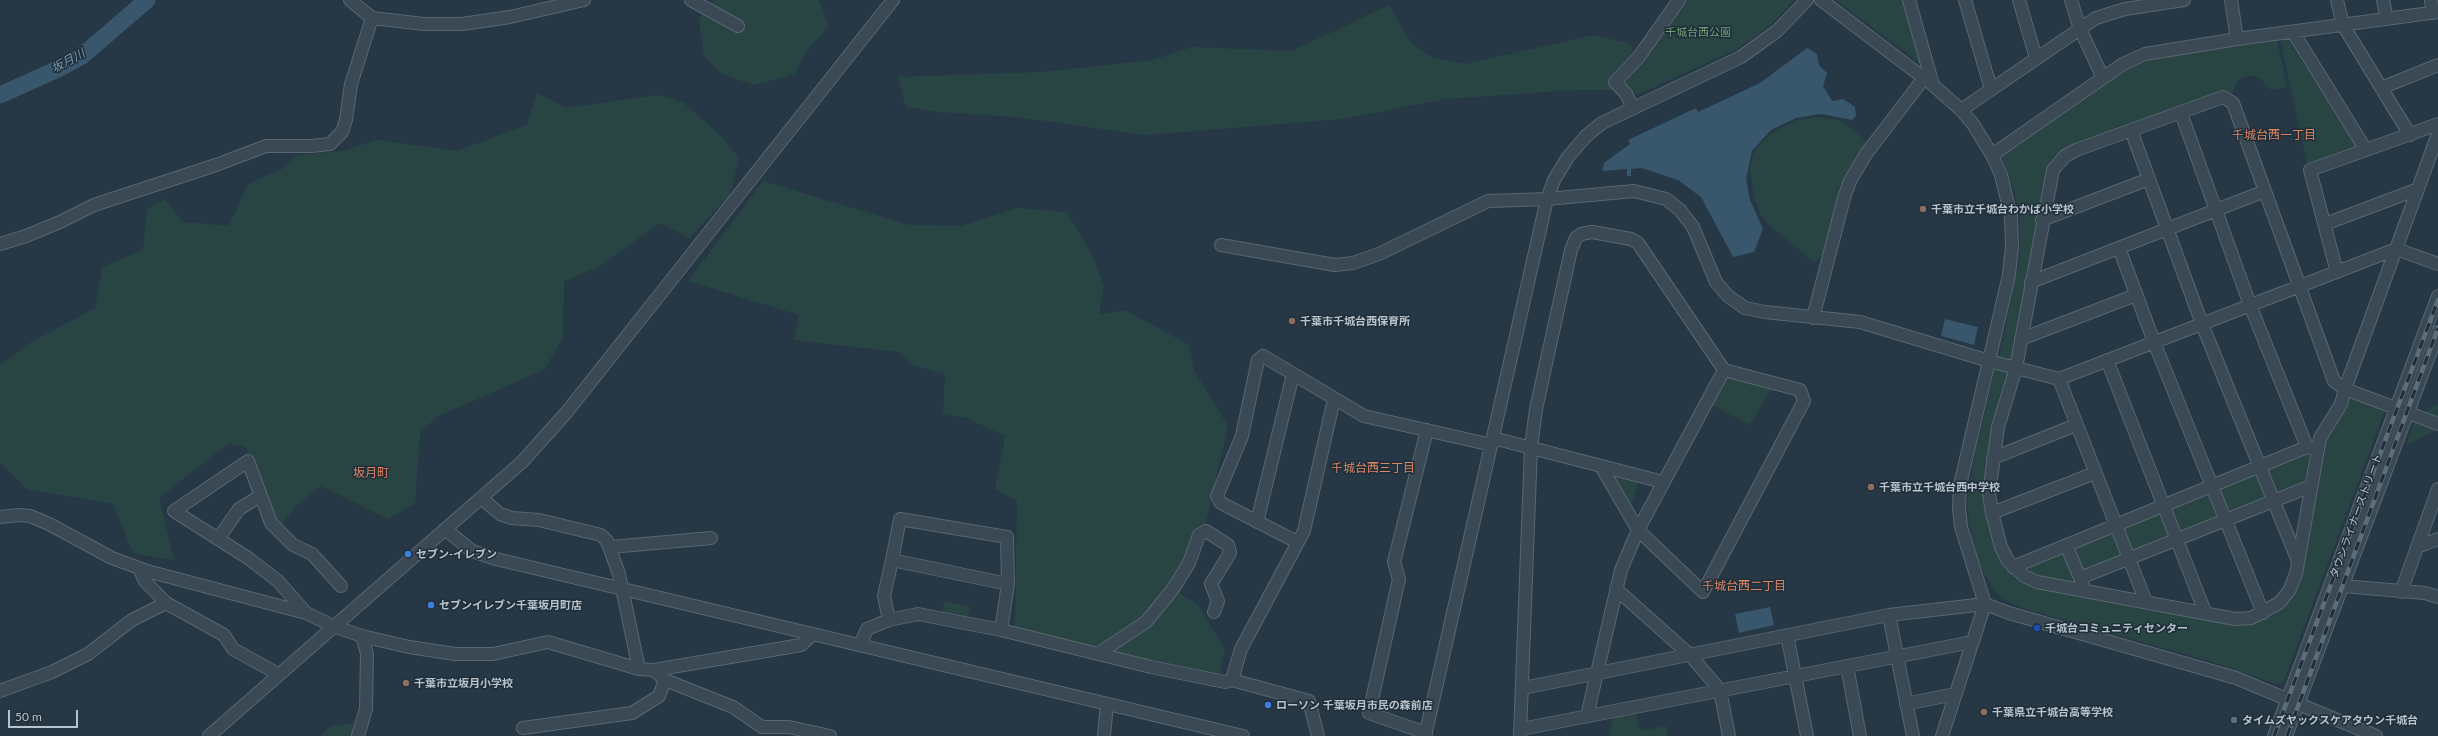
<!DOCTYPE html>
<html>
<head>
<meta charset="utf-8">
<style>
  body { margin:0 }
  #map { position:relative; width:2438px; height:736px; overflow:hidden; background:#263845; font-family:Lato,sans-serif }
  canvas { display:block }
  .scale { position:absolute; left:8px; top:710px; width:70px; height:18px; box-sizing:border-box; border:2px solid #b8c4cd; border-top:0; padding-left:5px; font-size:12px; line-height:14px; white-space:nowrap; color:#b8c4cd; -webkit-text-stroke:3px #1f2e39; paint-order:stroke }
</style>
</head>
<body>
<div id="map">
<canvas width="2438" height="736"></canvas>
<div class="scale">50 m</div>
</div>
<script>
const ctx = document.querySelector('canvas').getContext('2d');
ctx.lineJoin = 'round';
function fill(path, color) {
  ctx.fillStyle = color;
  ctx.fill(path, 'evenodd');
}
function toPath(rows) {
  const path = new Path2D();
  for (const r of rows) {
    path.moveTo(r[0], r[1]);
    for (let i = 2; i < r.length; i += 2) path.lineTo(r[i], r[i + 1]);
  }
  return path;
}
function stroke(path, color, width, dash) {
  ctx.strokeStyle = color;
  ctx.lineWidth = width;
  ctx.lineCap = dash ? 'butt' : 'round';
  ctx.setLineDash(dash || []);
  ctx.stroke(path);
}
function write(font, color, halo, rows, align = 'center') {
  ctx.font = font + ' Lato,"Noto Sans JP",sans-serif';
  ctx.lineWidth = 3;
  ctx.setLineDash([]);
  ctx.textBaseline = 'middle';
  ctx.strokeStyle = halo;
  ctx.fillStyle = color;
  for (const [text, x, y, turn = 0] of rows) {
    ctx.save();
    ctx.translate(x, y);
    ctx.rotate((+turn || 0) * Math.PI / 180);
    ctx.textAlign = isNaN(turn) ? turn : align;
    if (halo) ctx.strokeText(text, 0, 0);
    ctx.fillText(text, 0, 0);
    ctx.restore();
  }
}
const green = toPath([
  [715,0,819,0,829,27,808,49,794,74,753,85,722,74,704,56,699,18],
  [1682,0,1794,0,1769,27,1735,50,1637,95,1634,90,1574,90,1446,99,1343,119,1144,135,1017,117,938,112,906,107,898,77,1043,72,1153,60,1192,47,1292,51,1389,5,1411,43,1433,58,1465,64,1594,35,1631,44,1638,64],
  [1836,0,1906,0,1924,61,1920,63],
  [2287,38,2356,146,2355,150,2308,167,2280,39],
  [2277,40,2287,87,2271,90,2261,79,2250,75,2238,79,2233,93,2227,93,2061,152,2054,159,2046,171,2043,185,2013,356,2010,359,1999,357,2019,261,2020,236,2019,212,2014,190,2001,155,2121,72,2151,59],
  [537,93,566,108,658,95,684,103,719,134,739,158,730,195,689,238,660,223,599,267,564,281,563,338,544,370,438,416,420,433,415,503,388,519,321,486,295,507,281,526,255,482,259,471,245,447,229,443,159,498,174,560,133,553,113,504,27,489,0,463,0,365,30,343,95,308,102,267,143,250,147,209,165,199,183,222,229,226,248,184,282,169,297,155,342,151,378,140,457,151,527,125],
  [1819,117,1840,121,1859,133,1867,143,1826,253,1814,262,1769,225,1761,215,1754,198,1750,168,1754,153,1761,143,1776,130,1797,120],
  [763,181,909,225,961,226,1017,208,1067,212,1093,257,1104,286,1099,315,1125,310,1189,345,1194,370,1228,426,1203,535,1178,592,1198,605,1225,650,1217,682,1111,650,1015,632,1017,501,995,489,1005,436,965,417,943,415,945,374,913,365,899,352,794,340,799,315,688,281],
  [1995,368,2006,370,2008,375,1990,440,1983,493,1987,512,2007,568,2016,577,2023,581,2250,623,2266,618,2283,607,2324,445,2332,428,2350,400,2354,399,2385,410,2284,681,2277,684,2212,662,2025,609,2008,602,1995,592,1980,566,1972,539,1967,505,1973,464],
  [1732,376,1772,387,1750,425,1714,406,1713,402,1727,377],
  [2438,404,2438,420,2425,415,2429,408],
  [2415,420,2438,429,2407,445,2406,444],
  [2310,451,2304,486,2275,498,2266,467],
  [1609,472,1639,481,1630,509],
  [2255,472,2269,500,2227,518,2218,486],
  [2208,491,2221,519,2179,536,2170,506],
  [2162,513,2172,539,2130,557,2122,525],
  [2112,530,2124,558,2081,576,2073,546],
  [2062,550,2077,582,2074,585,2049,580,2023,571,2025,566],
  [945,601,970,607,966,622,941,617],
  [1635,711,1640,731,1666,726,1668,736,1609,736,1614,716],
  [364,721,358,736,320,736,331,726]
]);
const water = toPath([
  [1807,48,1817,54,1819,65,1827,73,1823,86,1832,101,1843,99,1855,107,1856,116,1852,120,1821,114,1796,118,1771,130,1752,151,1746,179,1750,200,1763,229,1754,252,1733,257,1701,197,1678,180,1642,168,1631,169,1631,176,1627,176,1627,169,1602,171,1604,163,1630,144,1628,140,1696,108,1698,112,1760,83],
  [1945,319,1978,327,1974,345,1941,336],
  [1770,607,1774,625,1739,633,1735,614]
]);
const river = toPath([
  [0,95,58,69,82,56,147,0]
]);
const minor = toPath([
  [350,0,372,18,424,24,462,24,510,17,584,0],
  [691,0,738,26],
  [1821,0,1933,85,1961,110,1973,124,1992,155,2001,175,2011,216,2012,246,2009,275,1960,485,1959,507,1961,527,1985,604,1942,736],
  [1909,0,1933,85],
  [1965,0,1991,89],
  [2019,0,2036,58],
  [2071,0,2080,29,2103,78],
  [2231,0,2237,39],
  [2337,0,2343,25,2410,135],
  [2383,0,2387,19],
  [2431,0,2433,13],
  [2293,32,2366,150],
  [2381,88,2438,65],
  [1632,107,1627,95,1615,82,1638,58,1679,0],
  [1961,110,2096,18,2125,9,2184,0],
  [2181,113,2250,305,2307,447],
  [2131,130,2202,324,2298,561],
  [2438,134,2345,389,2341,404,2320,438,2296,574,2289,591,2279,603,2251,618,2235,619,2037,582,2024,576,2008,561,2001,547,1992,513,1989,494,1998,427,2016,368,2053,170,2065,156,2076,150,2223,97,2233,103,2334,381,2345,389,2438,424],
  [1992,155,2123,64,2145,54,2237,39,2438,12],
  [2042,220,2149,179],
  [2325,224,2418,189],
  [0,244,26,236,60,222,94,205,216,165,266,146,312,146,330,144,342,132,346,120,351,84,372,18],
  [1221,245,1335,265,1353,263,1379,254,1488,201,1547,199,1634,191,1666,199,1680,210,1693,227,1716,282,1728,296,1745,308,1765,312,1860,322,1989,361,2059,379,2396,249,2438,264],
  [2119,248,2154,342,2263,613],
  [2337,272,2310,170,2438,124],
  [2031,282,2265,191],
  [1813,318,1844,198,1850,181,1866,154,1924,78],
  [2021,339,2136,295],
  [2107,360,2205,612],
  [2059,379,2146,602],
  [1493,438,1663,482],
  [1993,458,2076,425],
  [481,498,500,514,512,518,539,520,601,535,607,541,619,574,639,669],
  [1992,513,2095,473],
  [0,517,19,515,30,516,49,524,112,558,147,571,306,613,333,626,362,636,409,647,455,654,493,654,548,642,639,669,654,670,801,645,813,634],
  [1257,522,1293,374],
  [445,529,472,551,496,559,1243,736],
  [218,539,239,509,260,496],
  [1297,542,1221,503,1217,496,1242,436,1258,360,1263,356,1364,416,1492,445],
  [2066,545,2083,585],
  [611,547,711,538],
  [2417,547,2438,539],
  [892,560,900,519,1007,537,1008,584,1001,630],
  [2013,567,2307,447,2314,449],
  [139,568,145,581,166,603,224,635,233,649,278,674],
  [2080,578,2311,486],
  [2343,586,2425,593,2438,597],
  [1616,589,1690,655,1720,690,1729,736],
  [2401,592,2438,489],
  [306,613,278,581,248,558,174,511,248,461,271,523,293,545,312,554,341,586],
  [1889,615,1913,736],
  [889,620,918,614,1001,630,1151,667,1225,682,1232,680],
  [1787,635,1807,736],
  [860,645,867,629,889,620,884,596,892,560,1008,584],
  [1099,653,1146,622,1173,589,1189,563,1199,535,1206,531,1228,545,1230,553,1211,584,1218,601,1214,612],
  [1847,666,1860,736],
  [654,670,665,680,733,707,762,727,789,727,830,736],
  [1523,688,1889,615,1985,604,2009,613,2236,678,2376,736],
  [0,691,52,672,88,654,132,620,166,603],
  [1906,704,1955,694],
  [1587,716,1621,570,1638,530,1724,370],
  [523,728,632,713,659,696,665,680],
  [1521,729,1972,642],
  [1426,733,1369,713,1399,579,1394,562,1427,430],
  [209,736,522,462,566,413,893,0],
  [358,736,366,709,367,654,362,636],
  [1104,736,1107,704],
  [1318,736,1309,701,1232,680,1241,649,1304,531,1334,399],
  [1425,736,1547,199,1554,180,1568,157,1586,136,1602,123,1741,57,1777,31,1807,0],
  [1520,736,1531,447,1536,409,1571,250,1576,238,1581,234,1592,232,1631,239,1638,243,1724,370,1800,390,1804,401,1703,592,1638,530,1603,470,1605,467],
  [2274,736,2438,296],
  [2286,736,2438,332]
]);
const rail = toPath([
  [2274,736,2438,300],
  [2287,736,2438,328]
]);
const markers = [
  [1923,209,4,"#8d6e63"],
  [1292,321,4,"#8d6e63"],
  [1871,487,4,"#8d6e63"],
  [408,554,4,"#3f7fe0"],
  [431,605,4,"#3f7fe0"],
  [2037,628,4,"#1a4fb4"],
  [406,683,4,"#8d6e63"],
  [1268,705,4,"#3f7fe0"],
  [1984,712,4,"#8d6e63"],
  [2234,720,4,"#5c6f8a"]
];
const parkNames = [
  ["千城台西公園",1698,32]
];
const poiNames = [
  ["千葉市立千城台わかば小学校",1931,209],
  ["千葉市千城台西保育所",1300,321],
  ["千葉市立千城台西中学校",1879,487],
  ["セブン-イレブン",416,554],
  ["セブンイレブン千葉坂月町店",439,605],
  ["千城台コミュニティセンター",2045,628],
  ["千葉市立坂月小学校",414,683],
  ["ローソン 千葉坂月市民の森前店",1276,705],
  ["千葉県立千城台高等学校",1992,712],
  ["タイムズヤックスケアタウン千城台",2242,720]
];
const streetNames = [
  ["タウンライナーストリート",2356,516,-70]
];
const waterNames = [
  ["坂月川",68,61,-29]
];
const neighbourhoodNames = [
  ["千城台西一丁目",2274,135],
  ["千城台西三丁目",1373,468],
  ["坂月町",371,473],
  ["千城台西二丁目",1744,586]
];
fill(green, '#284544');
fill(water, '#39576c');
stroke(river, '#39576c', 17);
stroke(minor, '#596771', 14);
stroke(minor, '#3b4954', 12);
stroke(rail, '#5d6e7b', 4.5);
stroke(rail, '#1f2e39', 3, [9]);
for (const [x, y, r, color] of markers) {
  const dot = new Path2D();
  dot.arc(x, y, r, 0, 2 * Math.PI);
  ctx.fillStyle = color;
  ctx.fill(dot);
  stroke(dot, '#1f2e39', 1.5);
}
write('11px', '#6f9f72', '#1f2e39', parkNames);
write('bold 11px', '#b8c4cd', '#1f2e39', poiNames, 'left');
write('11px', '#b8c4cd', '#1f2e39', streetNames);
write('italic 12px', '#7799b1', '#1f2e39', waterNames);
write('12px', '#db8666', '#1f2e39', neighbourhoodNames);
</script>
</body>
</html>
